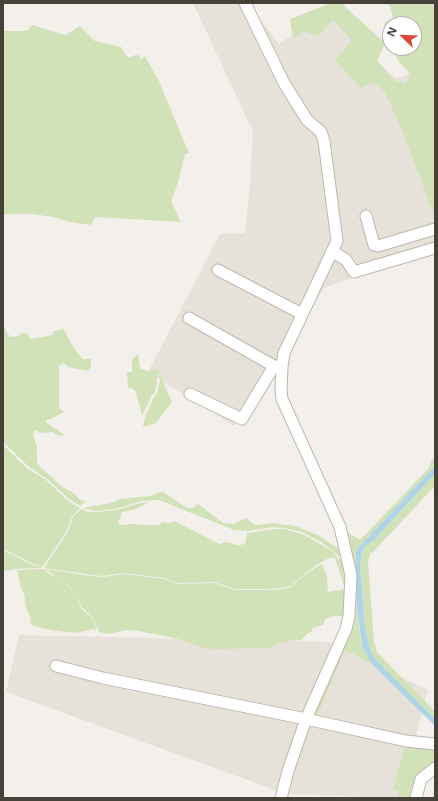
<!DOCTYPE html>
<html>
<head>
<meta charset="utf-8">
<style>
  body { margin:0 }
  #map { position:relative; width:438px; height:801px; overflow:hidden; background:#f3f0eb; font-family:"Open Sans",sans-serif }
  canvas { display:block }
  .frame { position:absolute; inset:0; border:4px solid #464139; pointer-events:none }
  .north { position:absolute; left:382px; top:16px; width:40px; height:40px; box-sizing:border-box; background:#fff; border:1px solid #b5b3b0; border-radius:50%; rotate:293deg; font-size:11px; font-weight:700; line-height:16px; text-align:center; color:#464139 }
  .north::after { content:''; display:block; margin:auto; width:14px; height:18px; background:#e04635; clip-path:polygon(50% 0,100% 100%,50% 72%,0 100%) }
</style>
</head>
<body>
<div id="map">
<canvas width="438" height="801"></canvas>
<div class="frame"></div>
<div class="north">N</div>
</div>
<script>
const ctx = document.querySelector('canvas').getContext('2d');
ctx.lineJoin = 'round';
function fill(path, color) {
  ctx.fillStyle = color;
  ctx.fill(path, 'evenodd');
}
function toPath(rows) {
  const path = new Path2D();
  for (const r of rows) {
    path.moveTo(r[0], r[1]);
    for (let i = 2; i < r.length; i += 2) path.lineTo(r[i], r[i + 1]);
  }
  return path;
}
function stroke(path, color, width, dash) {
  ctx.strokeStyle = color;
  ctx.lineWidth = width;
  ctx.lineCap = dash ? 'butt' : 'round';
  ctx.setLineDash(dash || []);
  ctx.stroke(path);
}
const residential = toPath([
  [193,3,248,3,279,44,325,11,395,78,435,68,435,247,324,288,277,363,234,426,148,372,220,234,245,233,250,183,253,132],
  [19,635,328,642,428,690,400,798,286,794,6,692]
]);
const green = toPath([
  [331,3,341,3,385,43,377,61,395,81,406,83,409,73,399,62,395,54,398,48,414,48,414,24,390,24,390,38,384,28,385,22,393,18,390,6,386,3,435,3,435,218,403,133,385,92,373,83,361,88,335,61,352,40,333,20,318,36,305,32,294,38,291,29,290,19],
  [32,25,66,35,80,26,95,41,121,47,128,58,138,54,141,59,145,56,158,79,189,153,185,154,178,183,171,201,181,222,95,217,91,225,70,222,53,217,31,214,3,214,3,31,27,31],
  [3,326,10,337,19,336,21,333,28,334,30,339,53,335,54,331,64,329,72,345,79,355,83,359,91,359,91,366,89,371,68,367,64,363,59,366,59,408,65,412,50,419,46,420,47,423,65,435,59,436,53,432,41,433,35,430,33,435,37,446,37,462,40,467,52,477,62,487,74,493,80,500,86,501,80,506,68,498,47,479,29,467,3,442],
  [138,353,140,368,147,371,158,370,155,393,152,395,142,416,136,392,133,389,128,388,127,373,132,371,132,360],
  [161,376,172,402,156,423,143,427,145,417,154,397,157,394],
  [3,445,28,469,46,480,67,500,80,508,72,517,66,532,42,568,3,549],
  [435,457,435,466,360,546,356,551,357,605,360,634,362,646,372,664,345,650,317,716,313,715,350,621,346,531,360,540,429,468,431,461],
  [435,474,435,486,374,551,370,554,368,562,374,641,377,652,435,712,435,719,374,658,371,652,365,628,360,564,362,552,366,545,374,540],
  [160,492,163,492,187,508,192,508,198,504,223,523,234,524,246,518,253,524,256,525,274,523,295,526,318,535,337,548,341,544,344,555,340,557,321,542,302,532,285,528,274,527,247,531,234,530,159,500,141,501,116,509,96,511,82,508,111,503,119,499,150,496],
  [150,502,136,509,122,512,118,524,123,525,132,524,148,525,158,525,163,522,171,523,174,521,219,544,226,542,238,545,245,544,247,533,275,529,285,529,301,534,310,538,330,550,338,557,329,558,318,564,307,572,291,586,283,588,267,589,234,589,214,582,176,583,165,578,124,573,103,576,92,575,44,568,67,533,73,517,81,509,88,512,96,512,116,510,141,503],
  [3,550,29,563,41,568,17,569,3,571],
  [335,558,345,559,349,572,346,616,332,616,325,619,323,625,313,628,311,632,307,634,301,640,282,642,269,648,215,649,204,648,179,639,138,631,127,630,109,634,99,632,93,618,82,607,70,587,59,578,52,574,45,569,91,576,103,577,124,574,165,579,176,584,214,583,234,590,267,590,284,589,291,587,307,573,322,564,327,576,328,592,345,589],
  [43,569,51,575,59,578,69,587,74,593,81,608,93,619,97,631,94,629,76,633,50,630,34,626,30,623,31,619,26,608,24,593,21,588,17,570],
  [405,745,435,748,435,766,414,798,398,798,399,790,393,790]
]);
const water = toPath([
  [435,466,435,474,374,540,366,545,362,552,360,564,365,628,371,652,374,658,435,719,435,726,372,664,362,646,357,605,356,578,356,551,360,546]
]);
const minor = toPath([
  [245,3,284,83,302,112,307,120,321,132,324,141,337,241,284,353,282,367,281,390,282,399,340,527,351,575,349,616,346,629,306,719,288,771,281,798],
  [366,216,374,245,378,246,435,229],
  [332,251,346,260,354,272,435,248],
  [218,270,302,314],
  [189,318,274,366,280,367],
  [190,394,242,419,274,366],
  [56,666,103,678,306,719,406,741,435,744],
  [416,798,421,779,435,768]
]);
fill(residential, '#e7e2d9');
fill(green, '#d2e2b8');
fill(water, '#afd4e8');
stroke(minor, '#beb7ae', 13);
stroke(minor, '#fff', 11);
</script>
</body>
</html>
